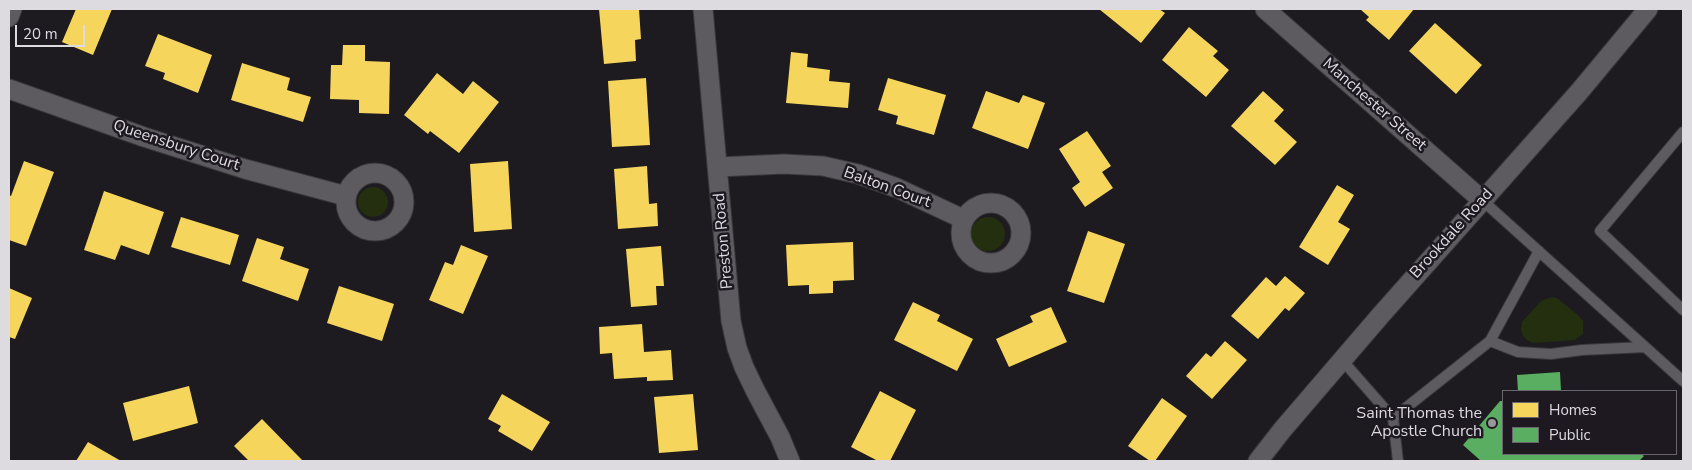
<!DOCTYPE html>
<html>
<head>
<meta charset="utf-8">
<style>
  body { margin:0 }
  #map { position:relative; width:1692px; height:470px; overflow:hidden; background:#1d1b1f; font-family:"Nunito Sans",sans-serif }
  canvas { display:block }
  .frame { position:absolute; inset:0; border:10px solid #dddae0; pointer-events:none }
  .legend { position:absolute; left:1502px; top:390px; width:175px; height:65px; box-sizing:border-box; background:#1e1921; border:1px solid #6a666d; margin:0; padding:6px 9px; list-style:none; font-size:15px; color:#dddae0 }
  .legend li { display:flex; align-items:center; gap:10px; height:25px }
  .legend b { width:25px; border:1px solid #6a666d }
  .scale { position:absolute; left:15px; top:25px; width:70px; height:22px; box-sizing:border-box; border:2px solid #dddae0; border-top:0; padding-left:6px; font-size:15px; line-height:18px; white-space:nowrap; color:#dddae0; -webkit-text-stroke:4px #1e1921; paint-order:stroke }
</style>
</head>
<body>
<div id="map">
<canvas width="1692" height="470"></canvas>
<div class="frame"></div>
<ul class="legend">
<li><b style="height:14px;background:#f6d55c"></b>Homes</li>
<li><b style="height:14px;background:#5aae61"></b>Public</li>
</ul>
<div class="scale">20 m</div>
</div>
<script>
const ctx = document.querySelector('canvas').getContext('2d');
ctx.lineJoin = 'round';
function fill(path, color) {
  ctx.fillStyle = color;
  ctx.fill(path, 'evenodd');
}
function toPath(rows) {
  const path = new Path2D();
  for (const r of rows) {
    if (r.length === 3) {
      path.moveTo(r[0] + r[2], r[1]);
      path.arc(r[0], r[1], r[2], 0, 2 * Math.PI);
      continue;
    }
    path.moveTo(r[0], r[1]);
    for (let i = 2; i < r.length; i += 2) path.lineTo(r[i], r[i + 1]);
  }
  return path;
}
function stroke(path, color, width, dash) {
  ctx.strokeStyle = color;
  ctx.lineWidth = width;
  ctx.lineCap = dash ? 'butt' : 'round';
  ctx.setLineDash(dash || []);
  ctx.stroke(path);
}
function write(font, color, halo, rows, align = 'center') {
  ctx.font = font + ' "Nunito Sans",sans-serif';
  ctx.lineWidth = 5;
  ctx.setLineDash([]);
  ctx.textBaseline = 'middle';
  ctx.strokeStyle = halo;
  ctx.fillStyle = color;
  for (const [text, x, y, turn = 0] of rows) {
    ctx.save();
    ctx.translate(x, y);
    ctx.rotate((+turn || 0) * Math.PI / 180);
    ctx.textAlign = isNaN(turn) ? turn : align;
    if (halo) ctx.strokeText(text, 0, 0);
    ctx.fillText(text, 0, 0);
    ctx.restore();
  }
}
const green = toPath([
  [373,202,15],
  [988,234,17],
  [1552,297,1557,298,1579,316,1583,321,1583,334,1575,340,1533,343,1527,340,1523,336,1521,330,1522,322,1541,301]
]);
const homes = toPath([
  [76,9,112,9,93,55,62,42],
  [599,9,639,9,641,39,635,40,636,61,604,64],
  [1099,9,1159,9,1165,13,1141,43],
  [1360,9,1414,9,1389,40,1366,20,1369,17],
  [1435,23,1482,65,1456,94,1409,51],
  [1189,27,1218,51,1213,56,1229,70,1206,97,1162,60],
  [158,34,212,55,198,93,163,79,165,73,145,66],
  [343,45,365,45,365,61,390,62,389,114,359,113,359,100,330,99,331,65,342,65],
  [791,52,808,54,807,67,830,70,829,81,850,83,848,108,786,103],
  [242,63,290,78,287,90,311,97,303,122,231,100],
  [437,73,463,94,473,81,499,102,459,153,430,131,428,134,404,115],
  [646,78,650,145,612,147,608,81],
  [888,78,946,95,934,135,896,124,898,116,878,110],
  [986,91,1019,103,1023,95,1045,103,1028,149,972,128],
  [1263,91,1284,110,1274,121,1297,142,1275,165,1231,126],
  [1087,131,1111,166,1102,172,1113,188,1085,207,1072,188,1080,182,1059,149],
  [24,161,54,172,26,246,9,240,9,195,11,196],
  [508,161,512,229,474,232,470,164],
  [647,166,649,204,657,203,658,226,618,229,614,169],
  [1337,185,1354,195,1338,222,1350,229,1328,265,1299,247],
  [104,191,164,212,149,255,121,245,115,260,84,250],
  [181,217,239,235,230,265,171,247],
  [1088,231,1125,244,1104,303,1067,291],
  [257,238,284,247,280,259,309,269,298,301,242,281],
  [853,242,854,280,833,281,833,293,809,294,809,285,788,286,786,245],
  [461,245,488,256,463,314,429,300,445,262,453,265],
  [661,246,664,286,656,286,657,305,631,307,626,249],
  [1285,276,1305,293,1289,311,1285,308,1258,339,1231,316,1266,277,1276,286],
  [339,286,394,304,382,341,327,323],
  [9,288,32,298,15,339,9,337],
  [913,302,940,315,937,321,973,339,957,371,894,340],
  [1051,307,1067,342,1009,367,996,339,1033,322,1030,316],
  [642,324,644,352,671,350,673,380,647,381,647,377,614,379,612,353,600,354,599,327],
  [1225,341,1247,360,1212,399,1186,376,1206,353,1211,357],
  [189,386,198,423,133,441,123,403],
  [880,391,916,410,890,461,878,461,851,447],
  [502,394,550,422,532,451,498,431,501,426,488,419],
  [693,394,698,450,659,453,654,397],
  [1162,398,1187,416,1155,461,1150,461,1128,446],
  [262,419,303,461,249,461,234,446],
  [88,442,121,461,76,461]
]);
const public = toPath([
  [1560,372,1561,391,1518,391,1517,375],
  [1500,401,1503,401,1503,454,1641,454,1644,456,1639,461,1481,461,1463,445]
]);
const service = toPath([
  [1683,132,1600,231,1683,310],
  [1483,201,1683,381],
  [1490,341,1518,352,1551,354,1582,350,1645,347],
  [1342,360,1393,418,1398,461],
  [1393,418,1490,341,1539,251]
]);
const minor = toPath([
  [703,9,731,321,737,348,744,367,755,390,780,437,790,461],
  [1265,9,1483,201],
  [9,17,12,9],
  [9,89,144,137,245,169,346,196],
  [718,167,784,164,823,166,858,174,897,188,963,219],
  [375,202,29],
  [991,233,30],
  [1258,461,1283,429,1380,316,1579,92,1648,9]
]);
const markers = [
  [1492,423,5,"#9a979c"]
];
const streetNames = [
  ["Manchester Street",1374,105,41],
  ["Queensbury Court",176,146,18],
  ["Balton Court",887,188,20],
  ["Brookdale Road",1452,234,-48],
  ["Preston Road",724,241,-95]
];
const poiNames = [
  ["Saint Thomas the",1482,414],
  ["Apostle Church",1482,432]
];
fill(green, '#242f10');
fill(homes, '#f6d55c');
fill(public, '#5aae61');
stroke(service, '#3a383b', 12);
stroke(minor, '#3a383b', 21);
stroke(service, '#5d5b5f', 10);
stroke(minor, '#5d5b5f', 19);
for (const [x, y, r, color] of markers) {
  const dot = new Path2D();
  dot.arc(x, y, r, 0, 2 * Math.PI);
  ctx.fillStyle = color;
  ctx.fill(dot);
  stroke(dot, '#1e1921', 2);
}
write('16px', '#dddae0', '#1e1921', streetNames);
write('16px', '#dddae0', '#1e1921', poiNames, 'right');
</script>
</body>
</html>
